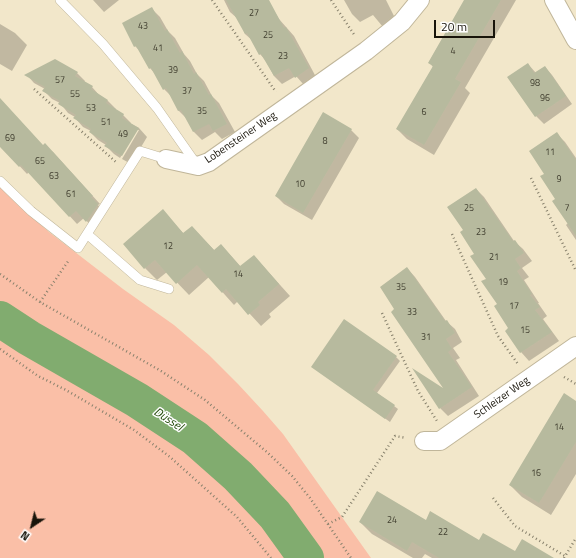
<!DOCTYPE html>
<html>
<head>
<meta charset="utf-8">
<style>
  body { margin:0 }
  #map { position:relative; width:576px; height:558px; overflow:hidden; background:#f2e7ca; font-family:"Titillium Web",sans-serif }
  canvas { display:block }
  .north { position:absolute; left:12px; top:506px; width:40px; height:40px; -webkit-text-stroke:3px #fff; paint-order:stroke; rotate:215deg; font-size:11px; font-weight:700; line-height:16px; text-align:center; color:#18140a }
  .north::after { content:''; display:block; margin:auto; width:14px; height:18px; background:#18140a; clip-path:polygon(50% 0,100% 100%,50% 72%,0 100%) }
  .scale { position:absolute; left:434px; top:20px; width:61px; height:18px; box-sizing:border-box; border:2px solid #18140a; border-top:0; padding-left:5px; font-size:12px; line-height:14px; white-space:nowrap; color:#18140a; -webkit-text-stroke:3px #fff; paint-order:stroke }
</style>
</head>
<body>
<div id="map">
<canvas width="576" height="558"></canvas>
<div class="north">N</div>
<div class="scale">20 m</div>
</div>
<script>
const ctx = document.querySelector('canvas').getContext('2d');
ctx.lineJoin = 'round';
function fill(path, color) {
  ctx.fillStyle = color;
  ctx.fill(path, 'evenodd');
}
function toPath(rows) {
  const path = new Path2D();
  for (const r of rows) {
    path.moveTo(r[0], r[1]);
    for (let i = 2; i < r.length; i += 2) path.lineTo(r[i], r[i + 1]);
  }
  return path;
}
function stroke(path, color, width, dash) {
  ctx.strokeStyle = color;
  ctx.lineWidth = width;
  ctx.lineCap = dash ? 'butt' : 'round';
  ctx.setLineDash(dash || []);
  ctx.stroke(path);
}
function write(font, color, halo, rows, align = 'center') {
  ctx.font = font + ' "Titillium Web",sans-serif';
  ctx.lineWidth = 3;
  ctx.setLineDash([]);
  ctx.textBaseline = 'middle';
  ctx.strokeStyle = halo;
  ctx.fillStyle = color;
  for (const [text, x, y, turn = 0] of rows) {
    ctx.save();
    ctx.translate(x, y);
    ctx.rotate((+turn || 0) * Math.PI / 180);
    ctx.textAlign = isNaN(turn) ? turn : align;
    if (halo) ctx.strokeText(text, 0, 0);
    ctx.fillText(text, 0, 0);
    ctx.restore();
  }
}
const green = toPath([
  [0,187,49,232,123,289,174,325,209,355,238,384,263,411,283,434,371,558,311,558,288,527,250,485,193,433,103,376,21,330,0,316],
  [0,323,135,402,192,441,235,477,285,535,301,558,0,558]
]);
const shadow = toPath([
  [93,0,119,0,104,12],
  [224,0,267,0,279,19,294,36,316,77,304,85,296,76,282,84,274,76,266,61,260,54,253,41,245,34,238,19,230,12],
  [344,0,386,0,394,16,383,27,373,15,360,22,352,14],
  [465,0,516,0,465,88,470,93,434,155,407,139,397,129,433,67,429,62],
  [152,9,160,17,168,31,175,38,184,54,190,61,197,74,204,81,212,96,219,103,235,132,222,139,215,132,202,140,194,132,187,119,179,111,171,96,164,89,156,75,150,68,141,52,135,46],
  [0,24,15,33,27,45,12,71,0,64],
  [528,64,536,73,545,67,552,75,572,104,544,124,536,116,509,77],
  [77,73,85,81,84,83,92,87,100,96,108,101,116,109,115,110,123,115,131,123,131,124,139,128,147,137,131,164,122,159,139,130,137,130,120,158,114,154,106,146,106,145,98,140,90,132,91,131,83,127,75,118,75,117,68,113,60,103,52,99,44,91,45,89,34,83,27,75],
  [0,103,43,146,53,152,100,204,98,205,105,213,94,229,84,218,77,224,29,172,27,174,0,145],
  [351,130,359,138,312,220,284,204,276,196],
  [557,134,565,142,576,158,576,240,566,225,568,223,545,174],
  [476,189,484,197,514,241,523,249,532,261,522,268,529,277,524,280,539,303,538,303,547,316,543,319,559,341,529,361,521,352,506,331,510,329,464,230],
  [163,211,184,234,192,227,215,251,221,245,241,267,254,256,290,296,269,314,271,317,261,326,238,301,234,305,209,277,189,295,167,272,157,280,145,268],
  [407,268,415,277,446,321,455,329,462,342,453,348,460,358,456,360,479,396,448,416,440,408,447,392,396,310],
  [396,357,400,361,377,393,398,409,390,422,312,366],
  [576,402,576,474,551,515,522,497,510,485],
  [426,521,480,541,516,553,550,558,432,558,425,554,422,558,413,558,372,534,360,522]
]);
const river = toPath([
  [0,319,29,338,137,400,195,438,238,476,275,515,306,558]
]);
const building = toPath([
  [226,0,269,0,284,28,286,27,309,68,295,78,289,68,274,76,261,54,259,55,247,33,245,34],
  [464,0,501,0,455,79,461,82,424,145,396,129,433,66,428,63],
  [152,7,165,31,167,29,180,53,182,51,194,74,196,72,209,95,211,94,227,124,213,131,209,124,193,132,181,110,178,111,166,88,163,90,151,68,149,69,136,46,134,47,122,23],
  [55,59,78,72,75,76,93,86,91,89,108,100,106,103,124,114,122,118,139,128,122,156,104,146,107,143,89,132,91,129,73,118,76,115,58,104,60,101,42,91,45,87,24,75],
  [528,63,534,73,545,66,566,96,535,117,507,77],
  [0,98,43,145,45,143,93,196,91,197,98,204,86,222,76,211,69,217,21,165,19,167,0,147],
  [323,112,352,129,303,213,275,196],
  [557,132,576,160,576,236,552,201,555,199,540,176,544,174,529,151],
  [476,188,513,241,515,240,524,253,515,259,521,268,517,271,532,294,530,295,540,307,535,310,552,332,520,353,505,331,508,328,494,306,497,304,481,281,486,279,470,256,474,254,460,232,463,230,447,207],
  [163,209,183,233,192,226,214,250,221,244,240,266,254,255,279,284,258,302,260,305,248,315,226,289,222,293,197,265,176,284,155,260,144,269,123,244],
  [407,267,445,321,447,320,455,333,446,339,452,349,448,352,472,387,439,409,412,368,443,388,391,312,394,309,380,287],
  [344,319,397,356,373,390,395,405,385,419,311,367],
  [564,393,576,401,576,442,539,503,509,485],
  [377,491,426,520,430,511,479,540,483,533,515,551,522,539,554,558,439,558,412,542,407,551,359,522]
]);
const path = toPath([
  [212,0,276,92],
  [331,0,355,36],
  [34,89,116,162],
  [531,178,576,271],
  [452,234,498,336,518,364],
  [0,274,40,302,161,371,205,400,268,453,292,476,310,498,351,558],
  [40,302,69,260],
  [382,313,418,391,437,421],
  [0,349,38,376,66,390,134,430,170,457,237,517,271,558],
  [564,377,576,384],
  [493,498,515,526,565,556],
  [328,524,342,517,395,436,406,438],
  [564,558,576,538]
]);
const lane = toPath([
  [60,0,103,44,157,108,197,165],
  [0,181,31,211,78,248,140,151,166,159],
  [87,234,140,280,169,289]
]);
const street = toPath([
  [554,0,576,40],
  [166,159,198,166,209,162,366,51,402,22,420,0],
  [424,441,440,441,576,346]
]);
const numberNames = [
  ["27",254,14],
  ["43",143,27],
  ["25",268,36],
  ["41",158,49],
  ["4",453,52],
  ["23",283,57],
  ["39",173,71],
  ["57",60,81],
  ["98",535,84],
  ["37",187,92],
  ["55",75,95],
  ["96",545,99],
  ["53",91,109],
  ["35",202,112],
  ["6",424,113],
  ["51",106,123],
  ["49",123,135],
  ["69",10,139],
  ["8",325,142],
  ["11",550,153],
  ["65",40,162],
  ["63",54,177],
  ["9",559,180],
  ["10",300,185],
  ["61",71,195],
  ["25",469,209],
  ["7",567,209],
  ["23",481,233],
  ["12",168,247],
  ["21",494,258],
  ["14",238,275],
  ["19",503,283],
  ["35",401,288],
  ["17",514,307],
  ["33",412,313],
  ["15",525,331],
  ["31",426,338],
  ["14",559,428],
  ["16",536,474],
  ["24",392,521],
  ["22",443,533]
];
const streetNames = [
  ["Lobensteiner Weg",241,138,-34],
  ["Schleizer Weg",502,398,-35]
];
const waterNames = [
  ["Düssel",168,420,33]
];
fill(green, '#fabfa7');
fill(shadow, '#0003');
stroke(river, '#81ac6f', 36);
fill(building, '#b7ba9e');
stroke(lane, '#c0b69a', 10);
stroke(street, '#c0b69a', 20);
stroke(path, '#87806c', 2.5, [1, 3]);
stroke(lane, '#fff', 9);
stroke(street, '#fff', 18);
write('9px', '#403e2f', null, numberNames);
write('11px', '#18140a', '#fff', streetNames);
write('italic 12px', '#224a09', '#fff', waterNames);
</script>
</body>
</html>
